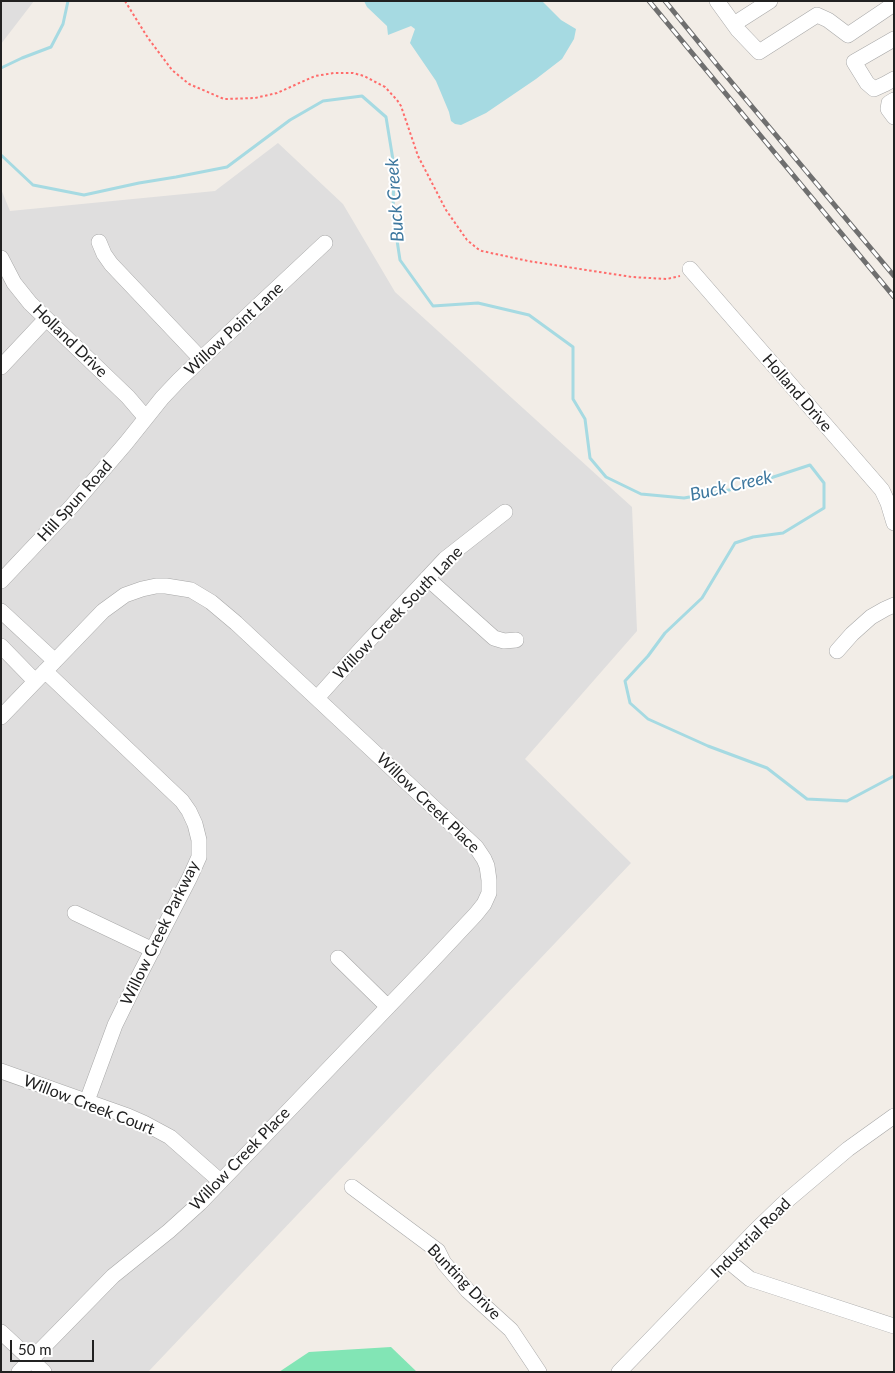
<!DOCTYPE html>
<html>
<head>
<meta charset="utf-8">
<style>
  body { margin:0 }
  #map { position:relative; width:895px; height:1373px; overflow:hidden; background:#f2ede7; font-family:Lato,sans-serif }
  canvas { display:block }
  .frame { position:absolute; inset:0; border:2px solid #212121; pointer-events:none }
  .scale { position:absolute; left:10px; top:1340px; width:84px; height:22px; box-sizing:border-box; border:2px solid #212121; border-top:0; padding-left:6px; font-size:15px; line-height:18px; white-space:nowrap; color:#212121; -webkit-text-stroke:4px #fff; paint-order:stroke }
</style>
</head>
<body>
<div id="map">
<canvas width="895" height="1373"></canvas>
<div class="frame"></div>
<div class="scale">50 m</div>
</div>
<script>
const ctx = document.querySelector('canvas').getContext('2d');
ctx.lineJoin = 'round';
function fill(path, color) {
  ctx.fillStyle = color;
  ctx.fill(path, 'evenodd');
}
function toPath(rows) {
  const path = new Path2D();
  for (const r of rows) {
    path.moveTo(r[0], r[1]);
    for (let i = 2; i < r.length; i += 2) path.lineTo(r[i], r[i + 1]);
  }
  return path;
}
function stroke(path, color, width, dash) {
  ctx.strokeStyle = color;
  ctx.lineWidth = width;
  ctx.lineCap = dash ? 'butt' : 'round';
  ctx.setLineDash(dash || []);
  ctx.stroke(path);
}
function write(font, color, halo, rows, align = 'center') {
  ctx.font = font + ' Lato,sans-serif';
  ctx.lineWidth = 4;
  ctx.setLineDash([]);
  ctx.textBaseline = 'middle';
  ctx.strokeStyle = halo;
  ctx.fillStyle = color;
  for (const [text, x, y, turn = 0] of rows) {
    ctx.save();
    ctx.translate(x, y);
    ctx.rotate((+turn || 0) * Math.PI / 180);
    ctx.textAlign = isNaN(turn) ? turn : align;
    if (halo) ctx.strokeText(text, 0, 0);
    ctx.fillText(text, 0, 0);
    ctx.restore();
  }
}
const residential = toPath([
  [1,1,34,1,1,44],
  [278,143,343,204,395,292,632,507,637,631,525,759,631,863,148,1372,1,1372,1,189,10,211,215,191]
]);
const pitch = toPath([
  [391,1347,417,1372,279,1372,309,1352]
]);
const water = toPath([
  [364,1,542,1,561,20,576,29,574,39,562,59,536,79,486,113,461,125,455,124,451,121,449,112,436,81,410,43,415,29,411,26,388,35,387,26,367,7]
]);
const stream = toPath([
  [1,68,22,58,51,47,63,24,68,1],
  [1,155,33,185,84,195,139,183,176,177,227,167,290,120,323,101,362,96,386,117,394,166,393,214,400,260,433,306,478,303,529,315,573,347,573,399,585,419,590,458,606,477,641,494,684,498,740,488,810,465,824,483,824,508,783,533,753,537,735,543,702,598,665,633,648,656,625,681,630,703,648,719,708,746,767,768,807,799,847,801,894,776]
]);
const path = toPath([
  [125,1,148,38,172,70,189,84,224,99,255,98,277,93,315,76,334,73,353,73,364,76,385,87,397,100,401,106,418,156,446,210,467,240,478,249,482,251,528,261,632,277,667,279,680,276]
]);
const minor = toPath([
  [717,1,738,30,759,52,817,15,828,20,848,35,894,4],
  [734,24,770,1],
  [894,39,854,62,867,83,874,89,885,84,894,79],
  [894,100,889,103,888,109,894,117],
  [99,242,104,254,111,264,201,359],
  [1,258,14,283,30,303,128,397,146,418],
  [690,269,882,490,888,503,894,523],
  [1,367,46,319],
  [427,578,494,638,504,641,516,640],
  [1,581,72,506,126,443,162,398,179,380,201,359,325,243],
  [1,611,55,661],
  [1,646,35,681],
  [837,651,852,634,871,617,885,609,894,605],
  [45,671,182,801,189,811,195,824,199,840,199,857,190,877,139,976,115,1025,87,1101],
  [317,698,361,649,445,559,505,512],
  [1,717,103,611,125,595,142,589,156,586,166,586,191,590,211,602,236,623,476,847,484,859,487,866,489,880,489,893,484,904,476,914,431,962,200,1203,169,1231,113,1276,19,1372],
  [75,913,153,950],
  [338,958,388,1007],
  [1,1071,128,1116,144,1123,170,1137,220,1181],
  [352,1187,438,1251,444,1263,468,1291,511,1330,539,1372],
  [727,1260,750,1279,894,1326],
  [1,1332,44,1372],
  [619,1372,755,1231,783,1204,848,1149,894,1116]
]);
const rail = toPath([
  [649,1,894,297],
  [665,1,723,72,894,276]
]);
const streetNames = [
  ["Willow Point Lane",234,329,-43],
  ["Holland Drive",70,341,44],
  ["Holland Drive",797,393,49],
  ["Hill Spun Road",75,501,-48],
  ["Willow Creek South Lane",398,613,-46],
  ["Willow Creek Place",428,803,44],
  ["Willow Creek Parkway",160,933,-64],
  ["Willow Creek Court",89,1105,21],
  ["Willow Creek Place",240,1159,-46],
  ["Industrial Road",751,1238,-45],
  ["Bunting Drive",464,1282,46]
];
const waterNames = [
  ["Buck Creek",395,200,-94],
  ["Buck Creek",731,486,-13]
];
fill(residential, '#dfdede');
fill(pitch, '#82e5b5');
fill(water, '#a6dae2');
stroke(stream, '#a6dae2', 3);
stroke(minor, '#a8a8a8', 16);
stroke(path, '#ff6c6b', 2, [2.5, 2.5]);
stroke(minor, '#fff', 15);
stroke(rail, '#6f6f6f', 5);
stroke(rail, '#fff', 3, [9]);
write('16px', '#212121', '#fff', streetNames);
write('italic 18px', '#3e789f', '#fff', waterNames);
</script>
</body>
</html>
